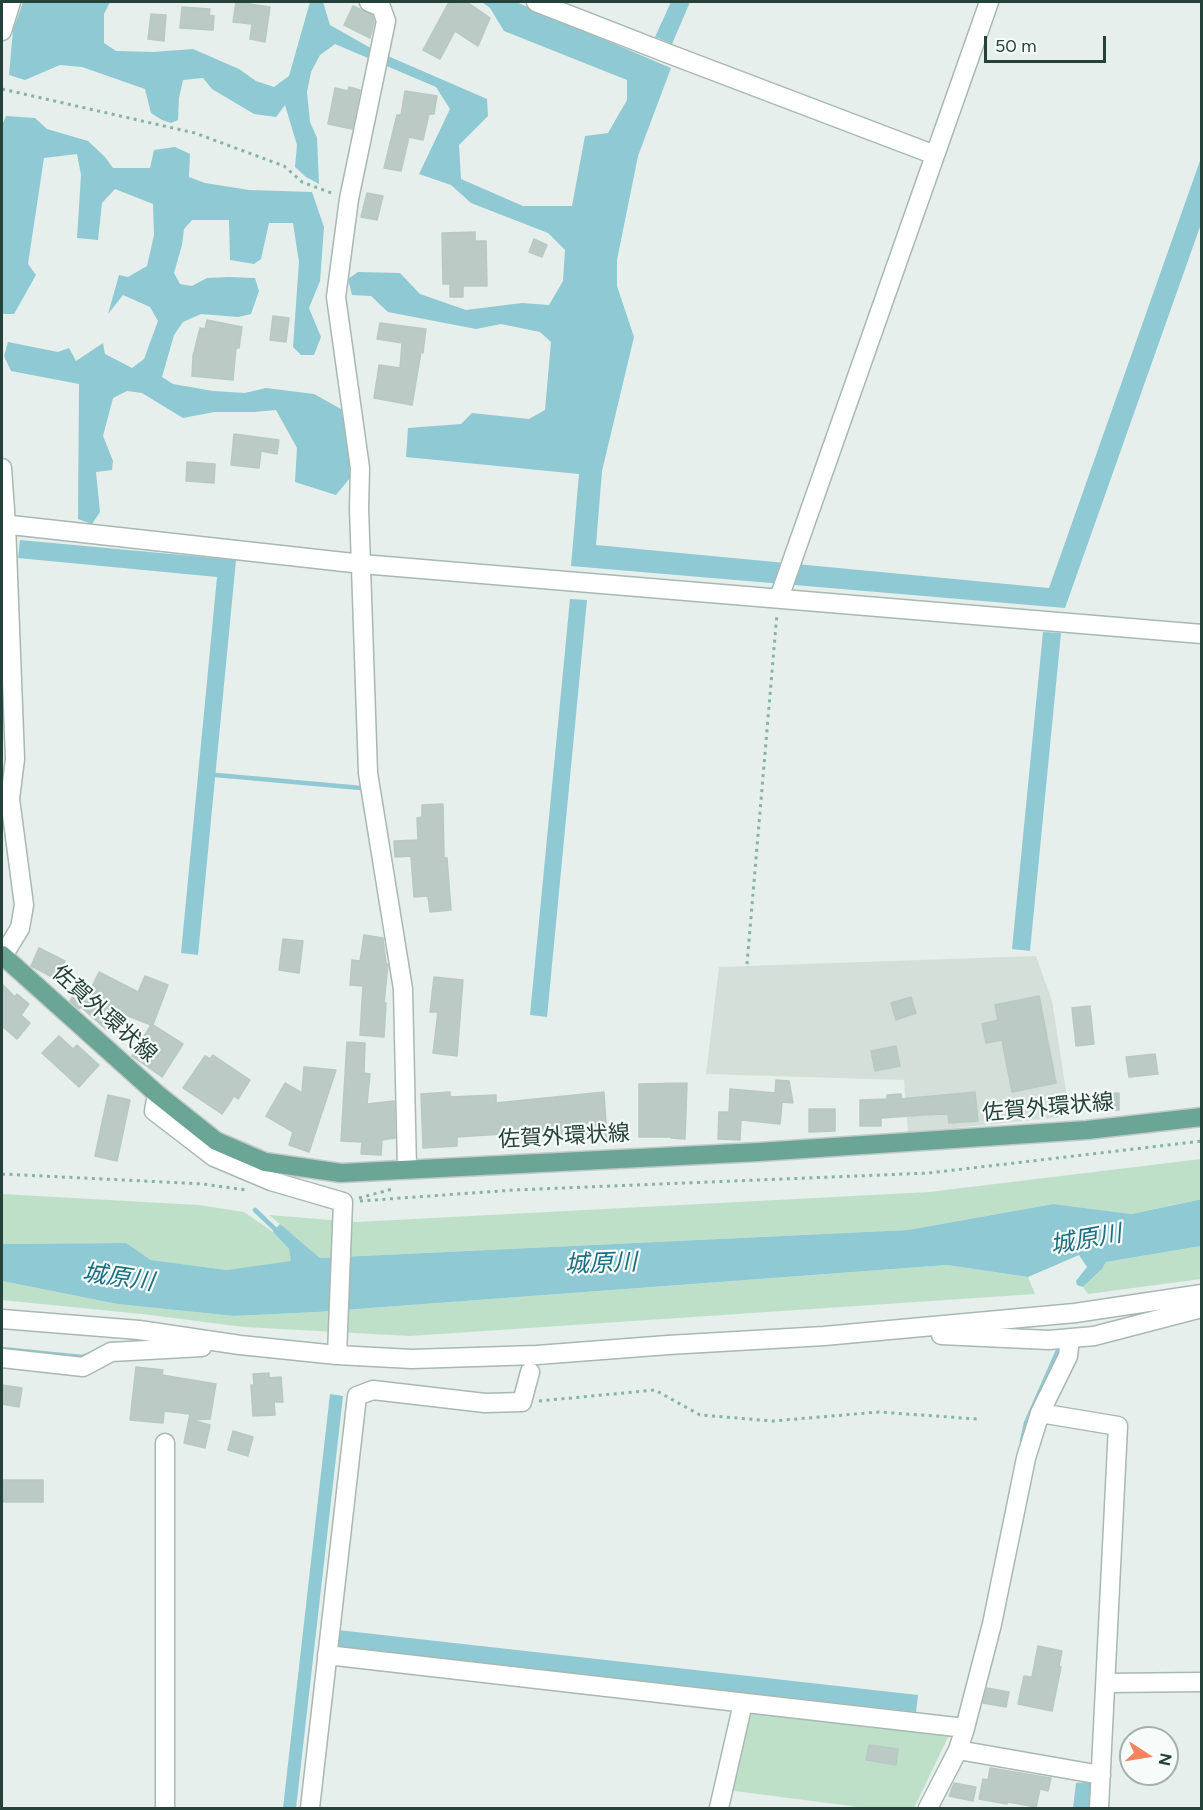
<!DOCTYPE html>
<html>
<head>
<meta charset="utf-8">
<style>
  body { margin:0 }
  #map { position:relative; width:1203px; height:1810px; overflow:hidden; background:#e6efeb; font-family:Figtree,sans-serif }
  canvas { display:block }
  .frame { position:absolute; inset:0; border:3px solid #24423a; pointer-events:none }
  .north { position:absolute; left:1119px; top:1726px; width:60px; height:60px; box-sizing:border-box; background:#f7fbf9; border:2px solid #a3b1ad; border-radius:50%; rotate:102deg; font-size:16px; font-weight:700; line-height:24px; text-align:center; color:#24423a }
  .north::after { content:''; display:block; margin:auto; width:21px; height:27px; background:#f4845f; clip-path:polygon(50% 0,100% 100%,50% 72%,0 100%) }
  .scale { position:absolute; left:984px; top:36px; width:122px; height:27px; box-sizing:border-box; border:3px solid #24423a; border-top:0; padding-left:8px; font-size:18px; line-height:21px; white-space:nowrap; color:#24423a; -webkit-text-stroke:4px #f7fbf9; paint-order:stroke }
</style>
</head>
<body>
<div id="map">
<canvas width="1203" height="1810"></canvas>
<div class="frame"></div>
<div class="north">N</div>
<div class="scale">50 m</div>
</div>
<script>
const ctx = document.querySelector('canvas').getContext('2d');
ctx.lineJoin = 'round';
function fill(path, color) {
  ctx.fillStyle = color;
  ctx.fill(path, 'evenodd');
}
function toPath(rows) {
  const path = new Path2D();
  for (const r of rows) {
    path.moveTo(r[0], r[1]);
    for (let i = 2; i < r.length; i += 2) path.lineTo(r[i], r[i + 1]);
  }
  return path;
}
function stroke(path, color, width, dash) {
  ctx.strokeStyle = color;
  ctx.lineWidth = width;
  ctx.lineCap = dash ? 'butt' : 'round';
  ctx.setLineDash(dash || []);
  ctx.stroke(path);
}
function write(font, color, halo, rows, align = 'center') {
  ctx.font = font + ' Figtree,"Noto Sans JP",sans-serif';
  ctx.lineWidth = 4.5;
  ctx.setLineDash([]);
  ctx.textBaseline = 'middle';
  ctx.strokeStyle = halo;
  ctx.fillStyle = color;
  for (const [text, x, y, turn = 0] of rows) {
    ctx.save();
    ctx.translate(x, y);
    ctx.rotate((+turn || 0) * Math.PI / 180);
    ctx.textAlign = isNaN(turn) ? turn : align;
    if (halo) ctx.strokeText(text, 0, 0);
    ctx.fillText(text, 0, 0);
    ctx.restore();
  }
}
const built = toPath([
  [1036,956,1052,1001,1070,1116,908,1133,904,1080,706,1074,719,967]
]);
const green = toPath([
  [1201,1159,1201,1199,1132,1214,1053,1204,908,1230,320,1258,269,1215,356,1222,929,1192],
  [2,1194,199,1205,244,1212,273,1232,289,1249,292,1262,227,1270,151,1260,125,1243,2,1244],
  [1201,1246,1201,1279,1088,1294,1083,1287,1102,1269,1106,1262],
  [947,1265,1028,1277,1035,1294,410,1336,244,1327,142,1314,2,1300,2,1281,117,1304,234,1316,317,1312],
  [748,1712,950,1733,914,1808,866,1808,727,1790]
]);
const water = toPath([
  [23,2,110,2,104,14,104,43,116,51,153,52,193,49,239,69,256,81,274,87,289,76,310,2,323,2,330,25,374,50,487,99,488,116,459,145,461,179,523,206,572,206,585,136,608,133,627,100,627,80,504,31,490,8,482,2,516,2,671,68,638,156,617,260,617,286,634,337,602,471,596,545,1049,588,1201,158,1201,224,1065,608,571,566,579,474,406,457,408,428,461,424,472,413,529,419,545,410,551,342,540,332,501,324,476,329,388,312,371,296,352,295,348,279,358,272,400,273,420,294,466,310,522,303,549,305,563,281,565,250,548,233,471,203,451,185,419,174,450,109,436,87,335,44,320,55,311,72,307,92,310,122,317,138,319,184,306,177,295,167,297,145,285,105,276,117,254,114,212,89,203,78,183,80,179,98,178,120,171,123,162,120,151,113,145,89,82,67,60,65,25,80,9,75,13,30],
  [671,2,690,2,672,44,655,37],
  [6,116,35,118,47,129,88,141,105,157,113,168,150,168,154,150,175,147,190,154,189,177,205,183,249,190,312,192,324,227,320,281,309,308,321,337,314,355,301,355,293,347,299,262,293,223,269,223,261,259,254,264,230,260,229,220,192,220,184,229,182,245,174,273,180,284,192,286,207,278,229,277,255,278,259,291,251,314,238,317,201,314,183,322,174,335,162,377,173,384,213,391,245,393,266,388,314,394,341,409,348,435,350,478,336,495,295,482,297,448,276,410,254,412,214,412,183,418,142,393,127,391,113,398,103,436,113,461,112,470,96,472,100,512,92,524,78,519,79,384,11,371,4,356,8,342,58,352,69,348,76,361,103,343,105,354,132,368,144,359,158,321,150,307,123,295,108,314,119,275,128,277,147,266,154,235,153,204,115,189,102,203,98,240,77,238,81,175,77,154,44,158,28,264,36,275,14,314,2,314,2,144,3,123],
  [20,540,236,560,198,955,181,953,217,577,18,558],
  [570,599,587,600,547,1017,530,1015],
  [1043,632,1061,633,1030,951,1012,949],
  [1202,1199,1201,1246,1106,1262,1102,1269,1083,1287,1077,1285,1076,1281,1087,1267,1079,1255,1028,1277,947,1265,317,1312,234,1316,117,1304,2,1281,2,1244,126,1243,151,1260,227,1270,291,1261,289,1249,273,1232,280,1224,320,1258,908,1230,1053,1204,1132,1214],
  [330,1394,343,1396,296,1808,283,1808],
  [338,1630,918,1695,916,1712,336,1647],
  [1091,1782,1089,1808,1073,1808,1076,1783]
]);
const stream = toPath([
  [216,775,361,788],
  [255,1210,278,1232],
  [2,1349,82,1357,91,1354],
  [1022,1441,1026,1423,1060,1346]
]);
const building = toPath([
  [236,2,270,7,265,42,250,39,252,24,233,22,236,2],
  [449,2,467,2,490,18,478,46,455,31,440,59,423,50,449,2],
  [353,6,372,15,374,22,370,38,344,25,353,6],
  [182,7,210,9,209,15,214,16,213,30,180,28,182,7],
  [151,14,166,15,164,41,148,39,151,14],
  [349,87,360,90,352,129,328,124,335,88,348,91,349,87],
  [405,91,437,96,434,114,429,114,423,140,409,137,401,171,384,168,397,115,401,115,405,91],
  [367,193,383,196,377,220,361,217,367,193],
  [475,232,475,241,486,241,487,286,463,286,463,297,450,297,450,284,443,284,442,233,475,232],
  [534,239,547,245,542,257,529,252,534,239],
  [273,316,289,318,286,342,270,340,273,316],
  [207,320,242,327,239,348,236,348,233,380,192,376,193,356,200,328,205,329,207,320],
  [380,323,426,329,423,353,421,352,412,405,374,398,379,365,400,368,402,343,377,339,380,323],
  [234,434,279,440,277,454,261,451,259,468,231,465,234,434],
  [187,462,215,464,214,483,186,481,187,462],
  [443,804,444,858,447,858,451,910,430,912,428,896,414,897,411,856,395,857,394,841,418,840,417,818,422,817,422,805,443,804],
  [364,935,383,938,386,963,388,965,384,1003,386,1003,384,1037,360,1035,363,986,350,985,352,960,360,961,364,935],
  [283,939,303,941,299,973,279,970,283,939],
  [39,948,65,961,56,979,31,966,39,948],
  [99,972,138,992,145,976,168,985,153,1025,183,1044,162,1077,132,1056,151,1025,123,1014,108,1031,81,1007,79,1009,70,1001,78,988,83,988,89,993,99,972],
  [434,977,463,980,457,1056,433,1053,438,1012,430,1012,434,977],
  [2,984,15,997,17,994,29,1004,21,1015,30,1023,17,1039,2,1026,2,984],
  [1039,996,1056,1083,1012,1092,1002,1040,986,1043,982,1024,998,1020,995,1005,1039,996],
  [911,997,916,1013,896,1020,891,1003,911,997],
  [1090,1006,1094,1044,1076,1046,1072,1008,1090,1006],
  [59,1036,73,1049,77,1045,99,1065,79,1087,42,1053,59,1036],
  [347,1042,365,1043,364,1073,370,1074,367,1104,394,1101,395,1138,382,1140,381,1155,361,1154,362,1142,341,1141,347,1042],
  [896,1046,900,1066,875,1071,871,1051,896,1046],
  [1155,1054,1158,1074,1129,1077,1126,1057,1155,1054],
  [213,1055,250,1080,238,1099,234,1096,222,1114,183,1088,205,1056,210,1059,213,1055],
  [304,1067,336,1070,309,1152,289,1145,293,1132,266,1116,285,1083,302,1093,304,1067],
  [776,1080,789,1081,793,1103,782,1102,780,1124,741,1120,740,1140,718,1139,719,1112,729,1112,730,1089,775,1093,776,1080],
  [687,1083,685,1139,671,1138,671,1137,639,1137,639,1084,687,1083],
  [450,1092,450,1097,496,1095,496,1103,604,1092,607,1139,567,1142,567,1135,545,1137,545,1132,502,1136,502,1134,457,1137,457,1146,423,1148,421,1094,450,1092],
  [975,1092,978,1121,949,1123,948,1114,923,1115,881,1118,881,1126,860,1126,860,1100,887,1099,887,1095,901,1094,901,1099,975,1092],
  [1104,1093,1119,1093,1119,1110,1105,1110,1104,1093],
  [108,1095,130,1100,117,1161,95,1156,108,1095],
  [809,1109,835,1109,835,1131,809,1132,809,1109],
  [136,1367,163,1370,162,1375,216,1384,210,1419,192,1420,210,1425,205,1448,184,1443,190,1414,164,1411,163,1423,130,1420,136,1367],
  [269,1373,269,1378,281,1377,283,1402,274,1402,275,1415,253,1416,251,1385,254,1385,253,1374,269,1373],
  [2,1385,22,1388,19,1407,2,1404,2,1385],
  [233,1431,253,1437,248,1456,228,1450,233,1431],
  [2,1480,43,1480,43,1502,2,1502,2,1480],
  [1038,1646,1062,1651,1059,1666,1061,1667,1052,1711,1018,1704,1024,1676,1032,1677,1038,1646],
  [987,1688,1009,1692,1006,1707,983,1703,987,1688],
  [869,1745,898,1749,896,1765,866,1760,869,1745],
  [990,1768,1051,1778,1048,1791,1040,1789,1036,1807,1008,1802,1007,1804,979,1799,983,1779,988,1780,990,1768],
  [954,1783,976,1787,973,1801,949,1796,954,1783]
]);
const path = toPath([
  [2,89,195,133,284,166,302,182,334,194],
  [747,964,777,613],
  [2,1174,203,1184,246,1190],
  [359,1198,393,1189],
  [360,1201,514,1190,929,1173,1202,1141],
  [539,1401,655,1390,700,1415,773,1421,879,1412,977,1419]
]);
const minor = toPath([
  [369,2,381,7,386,21,349,199,336,297,360,468,359,508,368,773,403,989,407,1169],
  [536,2,664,52,935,155],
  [2,31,11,2],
  [2,468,6,524,15,759,10,799,24,905,20,928,3,956],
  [2,524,362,564,1202,634],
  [779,598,989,2],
  [157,1094,154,1111,214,1157,271,1181,343,1202,337,1355],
  [2,1319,139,1330,240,1345,337,1355,412,1359,537,1355,668,1345,824,1336,1075,1313,1202,1294],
  [941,1335,1049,1340,1094,1336,1202,1308],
  [2,1358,83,1367,111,1352,202,1347],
  [1040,1413,1118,1426,1099,1808],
  [165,1443,165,1808],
  [327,1655,965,1728],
  [1106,1683,1202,1682],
  [958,1750,1101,1775],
  [310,1808,357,1396,373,1390,485,1403,522,1402,530,1372],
  [719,1808,743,1703],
  [928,1808,958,1750,965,1728,992,1624,1026,1458,1040,1413,1068,1356,1070,1338]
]);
const primary = toPath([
  [2,955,157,1094,216,1141,265,1162,341,1173,759,1152,1087,1130,1202,1117]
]);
const streetNames = [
  ["佐賀外環状線",104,1014,42],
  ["佐賀外環状線",1048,1108,-5],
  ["佐賀外環状線",564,1137,-3]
];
const waterNames = [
  ["城原川",1086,1240,-10],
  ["城原川",601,1264,-2],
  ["城原川",118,1278,8]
];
fill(built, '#d4dfda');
fill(green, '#bfe0c8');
fill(water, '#8ec9d4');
stroke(stream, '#8ec9d4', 4.5);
fill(building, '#bbcac4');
stroke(building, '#b8c9c2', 1.5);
stroke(minor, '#a8b8b2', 21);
stroke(primary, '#c2cac8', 21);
stroke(path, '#86b3a5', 3, [3, 4.5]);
stroke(minor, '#fff', 18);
stroke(primary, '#6aa596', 18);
write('22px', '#24423a', '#f7fbf9', streetNames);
write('italic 24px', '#1c6f80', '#f7fbf9', waterNames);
</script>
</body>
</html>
